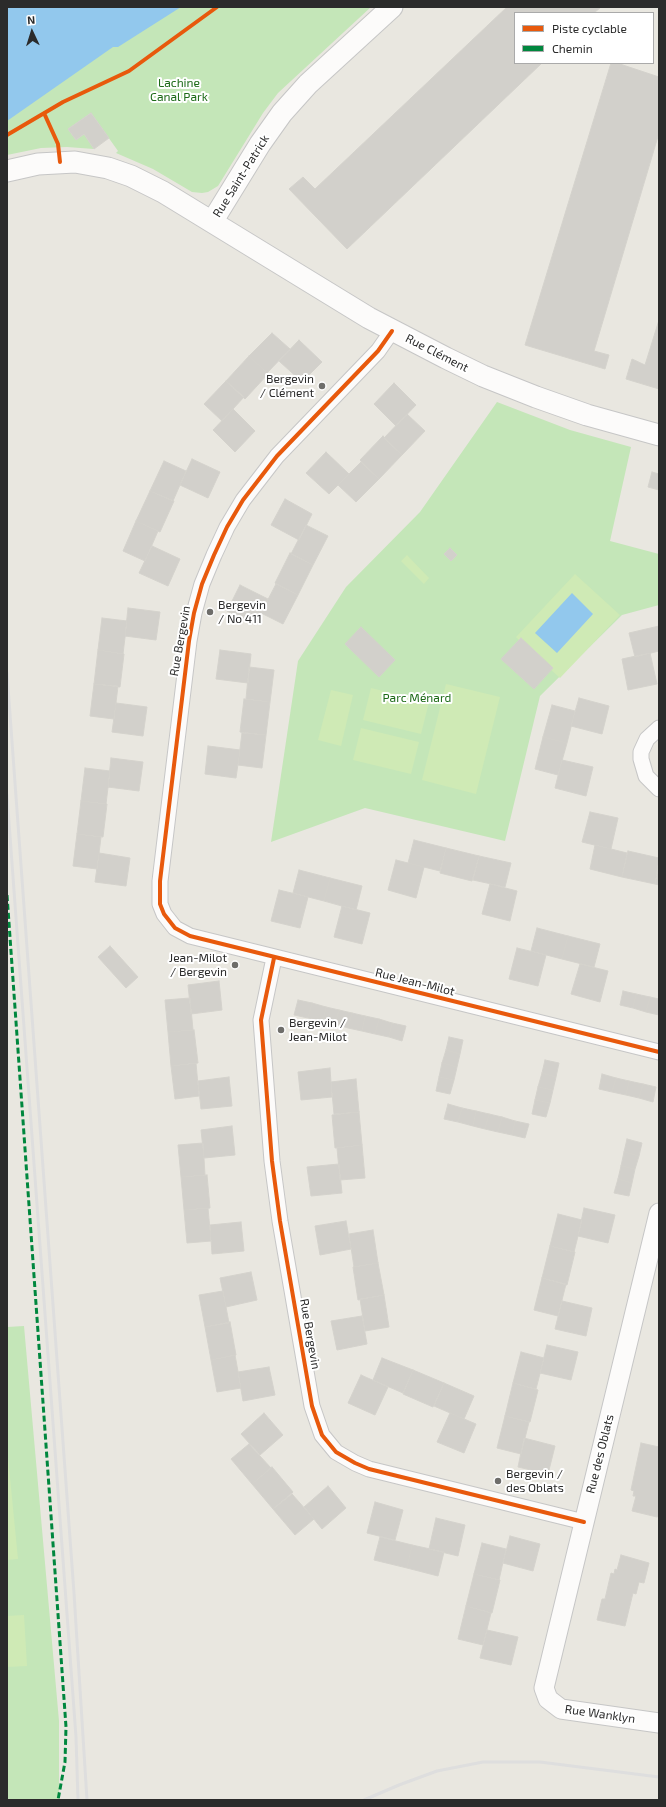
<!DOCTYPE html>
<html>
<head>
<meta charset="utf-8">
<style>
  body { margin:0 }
  #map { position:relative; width:666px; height:1807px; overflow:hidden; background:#e9e7e0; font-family:"Exo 2",sans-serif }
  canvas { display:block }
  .frame { position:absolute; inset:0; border:8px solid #2b2b2b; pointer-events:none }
  .legend { position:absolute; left:514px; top:12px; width:140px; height:52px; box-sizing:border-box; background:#fff; border:1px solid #aaa; margin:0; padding:5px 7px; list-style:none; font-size:12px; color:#2b2b2b }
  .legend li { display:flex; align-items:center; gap:8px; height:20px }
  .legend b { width:20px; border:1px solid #aaa }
  .north { position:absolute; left:12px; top:12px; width:40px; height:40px; -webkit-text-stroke:3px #fff; paint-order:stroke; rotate:356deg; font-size:11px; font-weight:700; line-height:16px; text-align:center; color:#2b2b2b }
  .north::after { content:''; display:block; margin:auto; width:14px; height:18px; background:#2b2b2b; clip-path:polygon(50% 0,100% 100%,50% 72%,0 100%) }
</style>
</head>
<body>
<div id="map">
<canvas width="666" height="1807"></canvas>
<div class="frame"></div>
<ul class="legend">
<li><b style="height:5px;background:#e8590c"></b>Piste cyclable</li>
<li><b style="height:5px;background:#00873e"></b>Chemin</li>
</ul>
<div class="north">N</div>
</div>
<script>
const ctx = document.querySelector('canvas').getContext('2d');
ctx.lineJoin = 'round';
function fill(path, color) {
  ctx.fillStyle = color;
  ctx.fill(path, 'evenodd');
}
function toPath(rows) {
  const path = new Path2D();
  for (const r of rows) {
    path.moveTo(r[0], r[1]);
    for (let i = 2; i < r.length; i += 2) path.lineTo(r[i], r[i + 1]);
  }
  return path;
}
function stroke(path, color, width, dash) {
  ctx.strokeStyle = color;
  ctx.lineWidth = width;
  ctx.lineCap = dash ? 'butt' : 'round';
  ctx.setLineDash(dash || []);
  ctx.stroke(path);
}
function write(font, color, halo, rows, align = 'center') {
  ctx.font = font + ' "Exo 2",sans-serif';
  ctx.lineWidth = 4;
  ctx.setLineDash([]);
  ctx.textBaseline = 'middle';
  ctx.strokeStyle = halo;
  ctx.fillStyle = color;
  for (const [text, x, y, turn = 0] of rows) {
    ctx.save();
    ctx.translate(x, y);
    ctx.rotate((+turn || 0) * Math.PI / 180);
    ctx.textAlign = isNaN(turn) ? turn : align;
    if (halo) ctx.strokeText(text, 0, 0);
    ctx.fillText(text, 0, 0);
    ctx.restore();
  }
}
const green = toPath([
  [7,7,371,7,278,93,263,113,218,186,208,192,202,193,192,192,153,169,116,153,118,151,91,113,68,129,76,140,84,134,94,149,67,147,41,148,7,155],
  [497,402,570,430,631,447,610,541,659,554,659,605,622,615,540,696,505,841,365,808,271,842,298,661,346,587,420,512],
  [24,1326,59,1721,59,1800,7,1800,7,1327]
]);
const pitch = toPath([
  [407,555,429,578,424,584,401,561],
  [575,574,620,615,560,678,551,670,553,668,521,638,519,640,516,637],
  [446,684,500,697,476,794,422,780],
  [371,688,429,702,421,734,363,720],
  [331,690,353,695,341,746,318,740],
  [361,728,419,742,411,774,353,760],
  [7,1447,18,1559,7,1560],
  [24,1615,27,1666,7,1667,7,1616]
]);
const water = toPath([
  [7,7,181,7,118,47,113,47,7,121],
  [572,593,593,614,557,653,535,633]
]);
const building = toPath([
  [507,7,601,7,594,13,515,13,515,63,542,63,347,249,289,189,303,177,315,189,507,7],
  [611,63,617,63,659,77,659,133,594,351,609,355,605,369,525,345,611,63],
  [91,113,109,138,94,149,84,134,76,140,68,129,91,113],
  [659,320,659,389,626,379,632,359,645,365,659,320],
  [272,333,290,349,267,373,249,356,272,333],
  [299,340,322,362,302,382,279,361,299,340],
  [249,356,268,374,245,399,226,381,249,356],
  [226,381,244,397,222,421,204,404,226,381],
  [394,383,416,405,396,426,374,404,394,383],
  [233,409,255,431,235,452,213,430,233,409],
  [407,414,425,431,402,455,384,438,407,414],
  [383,436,402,455,379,479,360,460,383,436],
  [326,452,349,474,329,494,306,473,326,452],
  [192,459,220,472,208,498,180,485,192,459],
  [164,461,186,471,173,501,150,491,164,461],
  [361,462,379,479,356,502,338,485,361,462],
  [652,472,659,474,659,490,648,487,652,472],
  [150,491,174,501,160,532,136,521,150,491],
  [285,499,312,514,299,540,271,525,285,499],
  [136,521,158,531,145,561,123,551,136,521],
  [306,525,328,536,313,565,291,554,306,525],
  [152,546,180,559,168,586,139,573,152,546],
  [450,548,457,555,451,561,444,554,450,548],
  [290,553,313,565,298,595,275,583,290,553],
  [276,584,298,595,283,624,261,613,276,584],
  [240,585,268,599,255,625,227,611,240,585],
  [128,608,160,612,156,640,125,636,128,608],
  [102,618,127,621,123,654,98,650,102,618],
  [659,626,659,651,635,657,629,633,659,626],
  [361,627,395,660,379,677,345,644,361,627],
  [521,638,553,668,534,689,501,659,521,638],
  [98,650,124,654,120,687,94,684,98,650],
  [220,650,251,654,248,683,216,679,220,650],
  [650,653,657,684,628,690,622,659,650,653],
  [249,667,274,670,270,702,246,699,249,667],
  [94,684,118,686,114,719,90,716,94,684],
  [579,698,609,706,602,734,571,726,579,698],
  [244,699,270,702,266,735,240,732,244,699],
  [116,703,147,707,143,736,112,732,116,703],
  [552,705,575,711,567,743,543,737,552,705],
  [242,733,266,735,262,768,238,765,242,733],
  [543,737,567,743,558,775,535,769,543,737],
  [208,746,240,750,236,778,205,774,208,746],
  [111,758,143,762,139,791,108,787,111,758],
  [562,760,593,767,586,796,555,788,562,760],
  [85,768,110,771,106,804,81,801,85,768],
  [81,801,107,804,103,837,77,834,81,801],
  [590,812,618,818,611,849,582,842,590,812],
  [77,834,101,837,97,869,73,866,77,834],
  [414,840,446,848,440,871,408,863,414,840],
  [595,845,627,853,622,877,590,869,595,845],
  [446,848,479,856,472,881,440,873,446,848],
  [628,851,659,858,655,884,622,877,628,851],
  [99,853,130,858,126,886,95,882,99,853],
  [479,856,511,863,505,887,473,880,479,856],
  [396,860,424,867,416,898,388,890,396,860],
  [659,865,659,885,655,884,659,865],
  [299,870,330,878,324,901,293,893,299,870],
  [330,878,362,886,356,910,324,901,330,878],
  [490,884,517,891,510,921,482,914,490,884],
  [279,890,308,897,300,928,271,921,279,890],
  [342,906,370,913,362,944,334,937,342,906],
  [537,928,568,936,562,959,531,951,537,928],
  [568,936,600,944,594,967,562,959,568,936],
  [110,946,138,977,126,988,98,957,110,946],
  [517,948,546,955,538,986,509,979,517,948],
  [580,964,608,971,600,1002,571,994,580,964],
  [219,981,222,1010,191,1014,188,985,219,981],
  [623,991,636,994,633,1008,620,1005,623,991],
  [636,994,650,997,646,1012,633,1008,636,994],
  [650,997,659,999,659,1015,646,1012,650,997],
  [190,998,193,1030,168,1032,165,1000,190,998],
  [298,1000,312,1003,308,1018,294,1015,298,1000],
  [312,1003,326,1007,323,1021,308,1018,312,1003],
  [326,1007,339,1010,335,1024,323,1021,326,1007],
  [339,1010,352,1013,348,1028,335,1024,339,1010],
  [352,1013,365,1016,362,1031,348,1028,352,1013],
  [365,1016,379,1019,375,1034,362,1031,365,1016],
  [379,1019,392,1023,389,1037,375,1034,379,1019],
  [392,1023,406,1026,402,1041,389,1037,392,1023],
  [194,1030,198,1063,171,1066,168,1032,194,1030],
  [449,1037,463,1040,460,1054,446,1050,449,1037],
  [446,1050,460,1054,457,1067,442,1063,446,1050],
  [545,1060,559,1063,556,1077,542,1073,545,1060],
  [196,1063,199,1096,175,1099,171,1066,196,1063],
  [442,1063,457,1067,454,1080,439,1077,442,1063],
  [330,1068,332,1097,301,1100,298,1072,330,1068],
  [542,1073,556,1077,553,1090,538,1087,542,1073],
  [602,1074,616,1078,612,1092,599,1089,602,1074],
  [229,1077,232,1106,201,1109,198,1081,229,1077],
  [439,1077,454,1080,450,1094,436,1091,439,1077],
  [616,1078,629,1081,626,1095,612,1092,616,1078],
  [356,1079,359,1112,334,1114,331,1082,356,1079],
  [629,1081,643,1084,639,1098,626,1095,629,1081],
  [643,1084,656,1087,653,1102,639,1098,643,1084],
  [538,1087,553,1090,550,1103,535,1100,538,1087],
  [535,1100,550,1103,546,1117,532,1114,535,1100],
  [448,1104,462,1108,458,1122,444,1119,448,1104],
  [462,1108,476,1111,473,1126,458,1122,462,1108],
  [476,1111,489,1114,485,1129,473,1126,476,1111],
  [359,1112,362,1145,335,1148,332,1115,359,1112],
  [489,1114,502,1117,498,1132,485,1129,489,1114],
  [502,1117,515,1121,512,1135,498,1132,502,1117],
  [515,1121,529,1124,525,1138,512,1135,515,1121],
  [232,1126,235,1155,204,1158,201,1130,232,1126],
  [627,1139,642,1143,639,1156,624,1152,627,1139],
  [203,1143,205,1175,181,1177,178,1145,203,1143],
  [362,1145,365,1178,340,1180,337,1148,362,1145],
  [624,1152,639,1156,635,1169,621,1166,624,1152],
  [339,1164,342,1193,311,1196,307,1167,339,1164],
  [621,1166,635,1169,632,1183,618,1179,621,1166],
  [207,1175,210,1208,184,1210,181,1177,207,1175],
  [618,1179,632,1183,629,1196,614,1193,618,1179],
  [208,1208,211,1241,187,1243,184,1210,208,1208],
  [584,1208,615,1215,608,1243,578,1236,584,1208],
  [558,1214,582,1220,574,1252,550,1246,558,1214],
  [346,1221,351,1249,320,1255,315,1226,346,1221],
  [241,1222,244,1251,212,1254,210,1225,241,1222],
  [373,1230,378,1263,354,1267,349,1234,373,1230],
  [550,1246,575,1252,567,1285,542,1278,550,1246],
  [378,1263,384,1295,358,1300,353,1267,378,1263],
  [251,1272,257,1300,226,1307,220,1278,251,1272],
  [542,1278,566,1284,558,1316,534,1310,542,1278],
  [223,1291,229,1323,205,1327,199,1295,223,1291],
  [384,1295,389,1327,365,1331,360,1299,384,1295],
  [562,1301,592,1308,586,1336,555,1329,562,1301],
  [362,1316,367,1344,337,1350,331,1321,362,1316],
  [230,1322,236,1355,211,1360,205,1327,230,1322],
  [547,1345,578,1352,571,1380,540,1373,547,1345],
  [521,1352,544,1358,536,1389,513,1383,521,1352],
  [235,1355,241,1388,217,1392,211,1360,235,1355],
  [382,1358,413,1370,403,1393,373,1380,382,1358],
  [269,1367,275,1395,243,1401,238,1372,269,1367],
  [413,1370,444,1383,433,1407,403,1394,413,1370],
  [361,1375,388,1387,375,1415,348,1403,361,1375],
  [444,1383,474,1396,464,1419,434,1406,444,1383],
  [513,1383,538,1390,530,1422,505,1416,513,1383],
  [264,1413,283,1435,260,1455,241,1434,264,1413],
  [450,1413,476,1424,464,1453,437,1442,450,1413],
  [505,1416,529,1422,521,1454,497,1448,505,1416],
  [524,1438,555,1446,548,1474,518,1467,524,1438],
  [641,1443,659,1447,659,1516,657,1517,632,1511,636,1496,633,1496,634,1491,631,1490,641,1443],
  [249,1444,271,1468,252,1484,231,1459,249,1444],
  [272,1467,293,1492,273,1509,252,1484,272,1467],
  [328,1486,346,1508,322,1529,304,1507,328,1486],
  [292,1494,314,1519,295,1535,273,1509,292,1494],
  [375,1502,403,1510,395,1540,367,1533,375,1502],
  [436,1518,465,1525,458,1556,429,1549,436,1518],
  [510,1536,540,1544,533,1571,503,1563,510,1536],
  [380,1537,412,1545,407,1568,374,1560,380,1537],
  [482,1543,506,1549,499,1580,474,1574,482,1543],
  [412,1545,444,1552,438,1576,407,1568,412,1545],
  [621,1555,649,1563,644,1583,639,1582,636,1594,633,1593,625,1626,597,1620,602,1599,605,1599,611,1573,614,1574,615,1569,617,1570,621,1555],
  [474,1574,500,1580,492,1613,466,1606,474,1574],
  [466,1606,491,1613,483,1645,458,1639,466,1606],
  [487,1630,518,1637,511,1665,480,1658,487,1630]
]);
const minor = toPath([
  [392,331,378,351,277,456,243,500,227,527,214,555,202,584,194,613,189,641,160,881,160,904,164,914,175,928,190,936,659,1052],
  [659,728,647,739,641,752,641,759,646,776,659,789],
  [274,958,261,1020,272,1161,280,1221,312,1406,322,1435,336,1452,355,1463,369,1469,584,1522]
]);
const tertiary = toPath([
  [659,1213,544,1688,548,1699,561,1709,659,1723]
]);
const secondary = toPath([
  [7,171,38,164,75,162,108,168,131,176,163,192,369,318,446,358,483,376,536,397,587,415,659,435],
  [212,222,260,144,282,113,308,84,392,7]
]);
const rail = toPath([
  [7,673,74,1593,87,1800],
  [7,795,76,1737,78,1800],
  [364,1800,399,1785,437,1771,483,1762,540,1762,659,1777]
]);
const quiet = toPath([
  [7,895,66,1727,65,1762,58,1800]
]);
const cycleway = toPath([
  [44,113,58,144,60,162],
  [7,135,63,102,129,71,217,7],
  [392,331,378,351,277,456,243,500,227,527,214,555,202,584,194,613,189,641,160,881,160,904,164,914,175,928,190,936,659,1052],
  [274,958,261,1020,272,1161,280,1221,312,1406,322,1435,336,1452,355,1463,369,1469,584,1522]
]);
const markers = [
  [322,386,4,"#6e6d6a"],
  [210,612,4,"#6e6d6a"],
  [235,965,4,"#6e6d6a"],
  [281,1030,4,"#6e6d6a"],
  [498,1481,4,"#6e6d6a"]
];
const parkNames = [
  ["Lachine",179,83],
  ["Canal Park",179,97],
  ["Parc Ménard",417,698]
];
const streetNames = [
  ["Rue Saint-Patrick",241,176,-58],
  ["Rue Clément",437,353,27],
  ["Rue Bergevin",180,641,-80],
  ["Rue Jean-Milot",415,982,14],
  ["Rue Bergevin",310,1334,80],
  ["Rue des Oblats",600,1454,-76],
  ["Rue Wanklyn",600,1714,8]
];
const poiNames = [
  ["Bergevin",314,379,"right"],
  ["/ Clément",314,393,"right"],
  ["Bergevin",218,605],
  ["/ No 411",218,619],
  ["Jean-Milot",227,958,"right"],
  ["/ Bergevin",227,972,"right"],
  ["Bergevin /",289,1023],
  ["Jean-Milot",289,1037],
  ["Bergevin /",506,1474],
  ["des Oblats",506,1488]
];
fill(green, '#c4e6b8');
fill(pitch, '#cfeab5');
fill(water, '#92c8ed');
fill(building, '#d2d0cb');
stroke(building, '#d4d2cc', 1);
stroke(minor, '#c6c6c6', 17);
stroke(tertiary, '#c6c6c6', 21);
stroke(secondary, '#c6c6c6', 23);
stroke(minor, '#fcfbfa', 15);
stroke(tertiary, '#fcfbfa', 19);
stroke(secondary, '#fcfbfa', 21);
stroke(rail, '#dedede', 3);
stroke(quiet, '#00873e', 3, [6, 3]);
stroke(cycleway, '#e8590c', 4);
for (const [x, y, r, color] of markers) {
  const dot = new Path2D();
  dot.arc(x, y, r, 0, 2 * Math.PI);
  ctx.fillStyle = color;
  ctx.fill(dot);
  stroke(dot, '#fff', 1.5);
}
write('12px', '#1d6a18', '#fff', parkNames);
write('12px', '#2b2b2b', '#fff', streetNames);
write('12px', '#2b2b2b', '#fff', poiNames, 'left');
</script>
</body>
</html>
